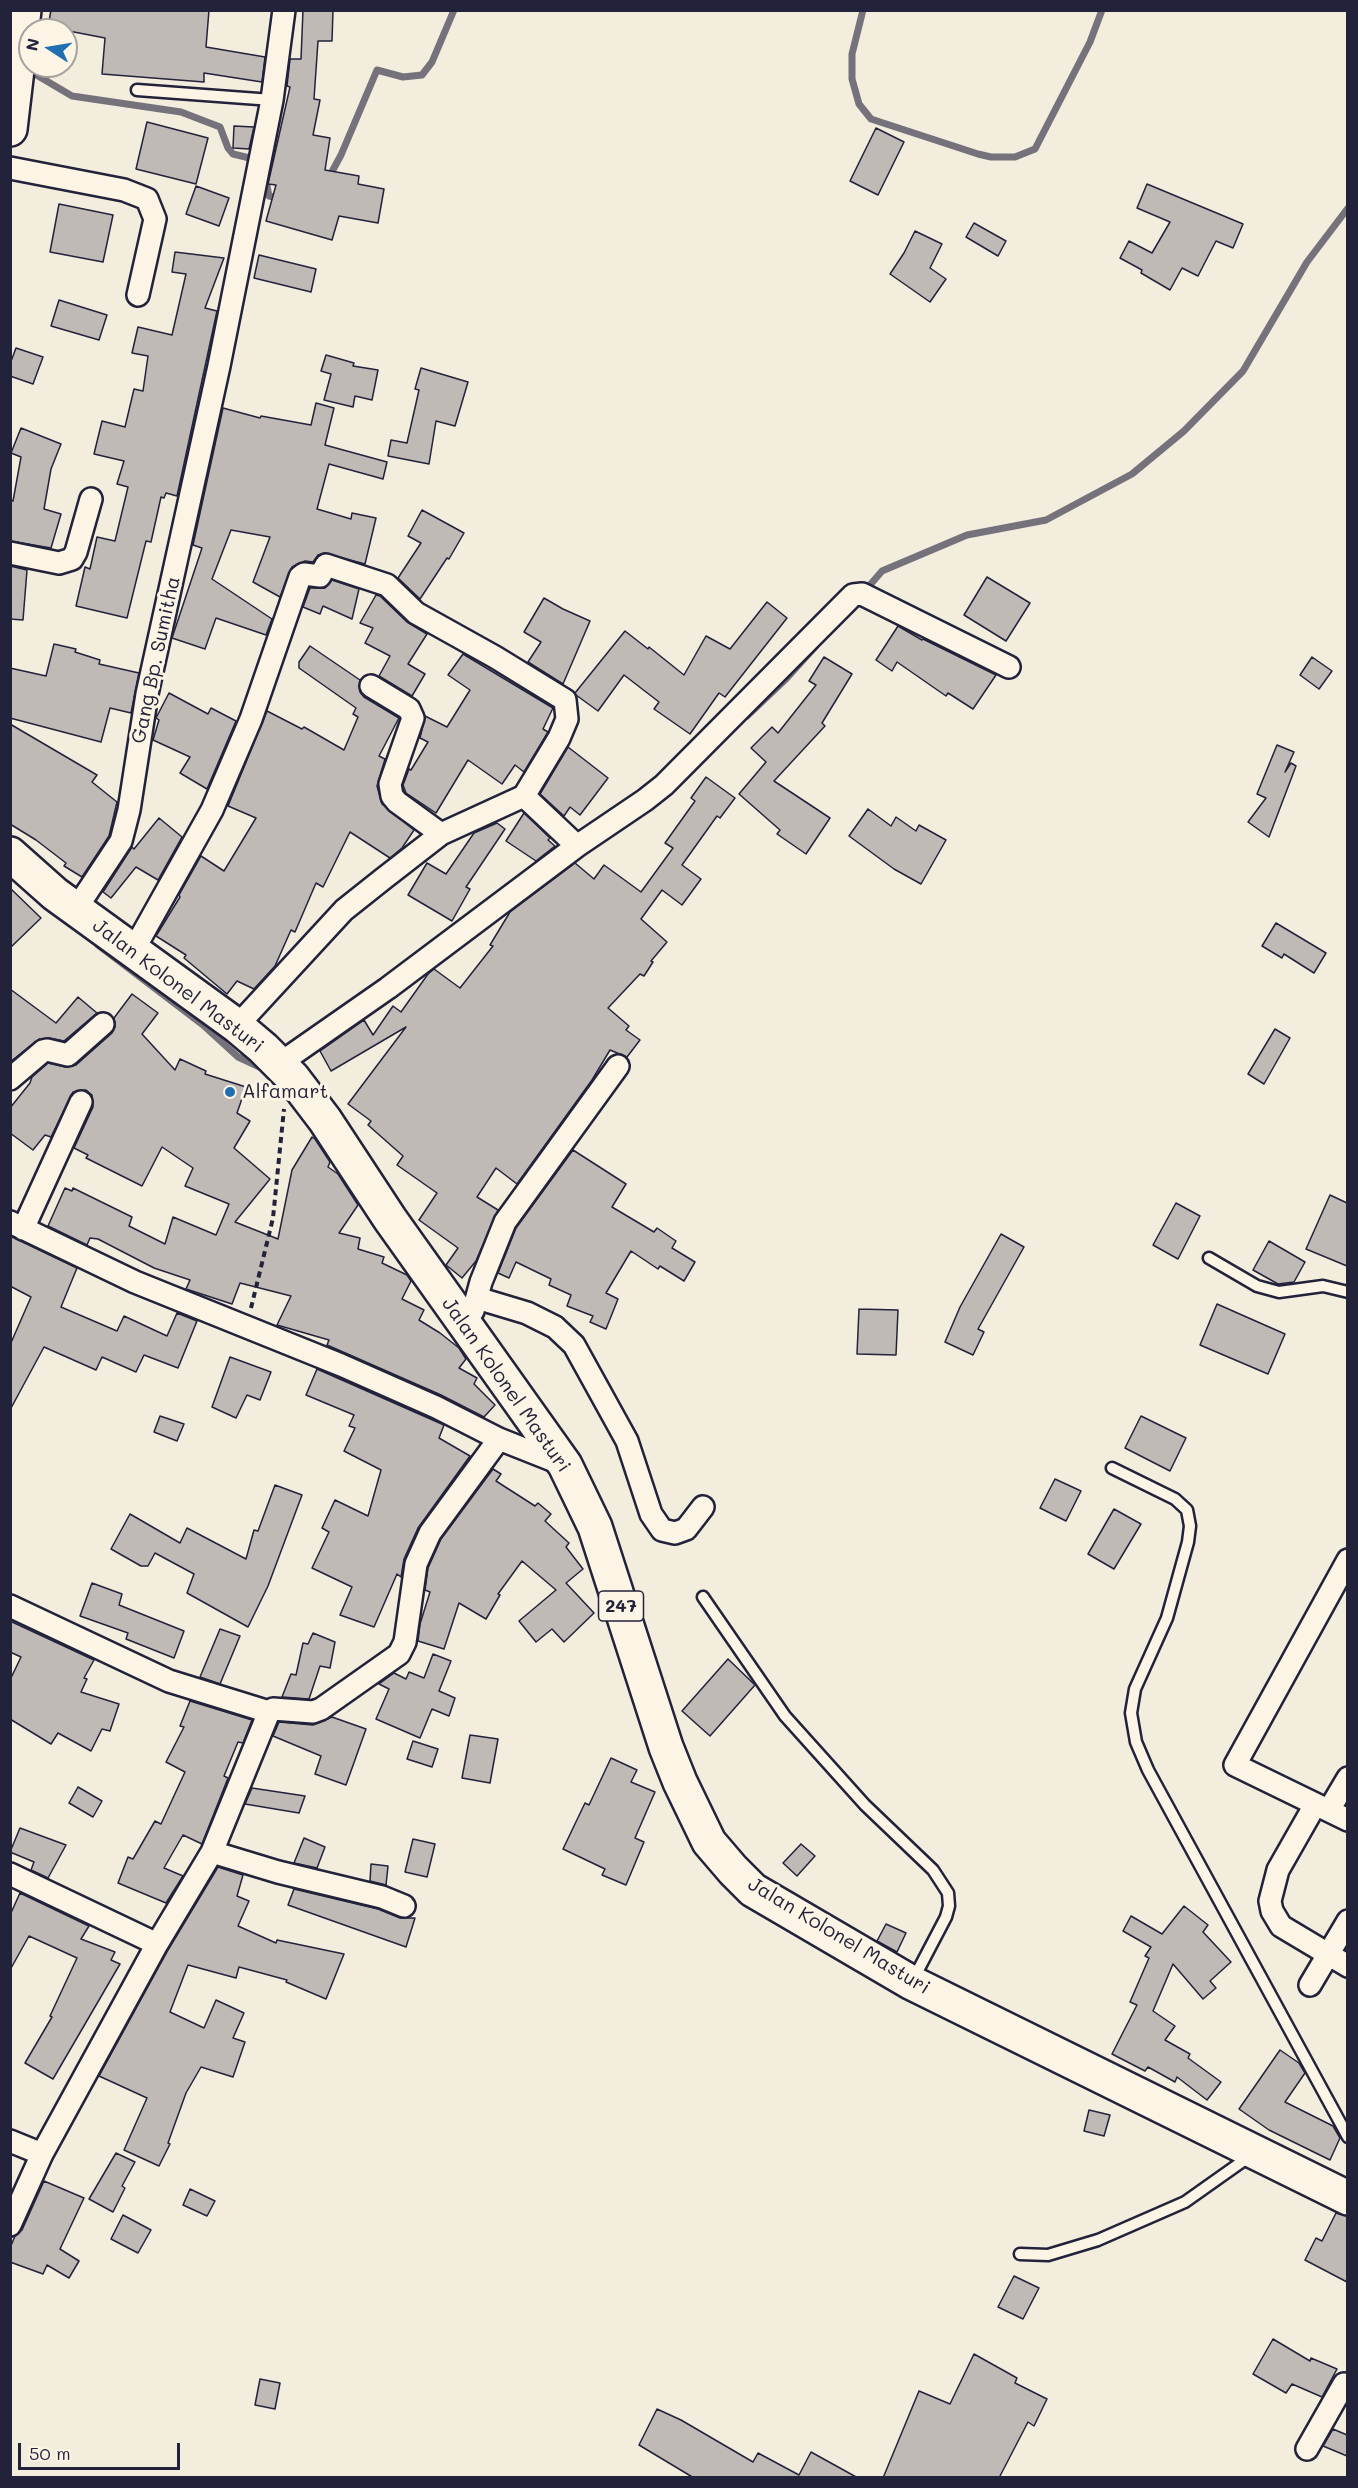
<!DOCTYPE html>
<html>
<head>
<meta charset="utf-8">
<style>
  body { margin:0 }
  #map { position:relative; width:1358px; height:2488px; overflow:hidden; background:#f3edde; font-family:Mali,sans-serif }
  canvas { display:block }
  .frame { position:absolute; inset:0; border:12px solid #22223b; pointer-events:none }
  .north { position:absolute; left:18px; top:18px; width:60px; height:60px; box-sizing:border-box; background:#fcf5e5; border:2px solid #a5a1a1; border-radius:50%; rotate:282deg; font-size:16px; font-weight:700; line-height:24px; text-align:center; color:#22223b }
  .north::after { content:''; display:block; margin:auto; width:21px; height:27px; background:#1f6fb2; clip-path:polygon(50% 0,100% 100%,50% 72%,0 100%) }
  .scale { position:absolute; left:18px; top:2443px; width:162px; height:27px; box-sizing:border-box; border:3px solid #22223b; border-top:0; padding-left:8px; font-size:18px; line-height:21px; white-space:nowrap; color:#22223b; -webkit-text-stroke:4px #fcf5e5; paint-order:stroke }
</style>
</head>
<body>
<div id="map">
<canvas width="1358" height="2488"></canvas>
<div class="frame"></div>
<div class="north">N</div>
<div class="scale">50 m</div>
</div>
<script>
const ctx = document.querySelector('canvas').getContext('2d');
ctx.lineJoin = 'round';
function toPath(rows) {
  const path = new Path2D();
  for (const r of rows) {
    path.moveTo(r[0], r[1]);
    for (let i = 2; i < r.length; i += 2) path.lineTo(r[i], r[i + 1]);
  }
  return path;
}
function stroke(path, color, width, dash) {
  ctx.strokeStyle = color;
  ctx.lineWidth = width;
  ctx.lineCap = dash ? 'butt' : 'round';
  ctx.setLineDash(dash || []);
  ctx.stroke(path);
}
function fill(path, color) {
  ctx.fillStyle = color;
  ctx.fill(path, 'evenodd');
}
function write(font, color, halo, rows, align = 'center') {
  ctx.font = font + ' Mali,sans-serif';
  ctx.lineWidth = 6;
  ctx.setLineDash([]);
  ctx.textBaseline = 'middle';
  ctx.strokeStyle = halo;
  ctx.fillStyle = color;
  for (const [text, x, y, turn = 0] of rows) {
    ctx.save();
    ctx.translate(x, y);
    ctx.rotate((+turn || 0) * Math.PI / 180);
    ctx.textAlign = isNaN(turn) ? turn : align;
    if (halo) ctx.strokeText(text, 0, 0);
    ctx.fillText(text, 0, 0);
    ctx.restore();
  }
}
const stream = toPath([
  [863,10,852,54,852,79,859,104,871,119,978,154,991,157,1015,157,1035,149,1090,42,1102,10],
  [28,70,72,96,181,112,220,127,228,148,233,154,258,160],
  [265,176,269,196,279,198],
  [328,179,341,155,377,70,403,77,422,75,432,62,454,10],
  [864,592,882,571,967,535,1046,520,1132,474,1184,431,1243,371,1307,262,1348,208],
  [747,716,786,679,815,647],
  [98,945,203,1025,238,1057,266,1070]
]);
const building = toPath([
  [51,10,209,10,206,47,265,57,262,82,204,73,204,82,102,74,105,38,48,27,51,10],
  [303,10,333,10,332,41,318,41,314,99,320,100,313,135,330,138,325,170,359,176,358,184,384,189,378,223,339,216,332,240,266,221,276,185,268,184,290,87,287,86,290,59,301,59,303,10],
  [147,122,208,138,196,184,136,169,147,122],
  [234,126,254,127,249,149,233,148,234,126],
  [876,128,904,142,878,195,850,181,876,128],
  [1147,184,1243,224,1233,248,1216,241,1198,276,1182,268,1170,290,1141,273,1142,270,1120,258,1129,241,1152,253,1170,222,1137,208,1147,184],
  [196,186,229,198,219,226,186,214,196,186],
  [59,204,113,215,103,262,50,252,59,204],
  [974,223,1006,241,998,256,966,237,974,223],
  [915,231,942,244,930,268,946,279,930,302,890,274,904,253,915,231],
  [175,252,224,258,205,308,217,311,177,496,166,493,164,498,161,497,151,542,146,541,127,618,76,606,85,567,90,569,97,537,115,541,128,487,117,484,124,461,94,454,102,421,125,427,134,389,143,391,148,356,132,353,138,327,172,335,186,274,172,272,175,252],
  [259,255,316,269,311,292,254,278,259,255],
  [59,300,107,315,99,340,51,326,59,300],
  [16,348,43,357,33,384,10,376,10,364,16,348],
  [326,355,354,363,353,366,378,370,372,400,355,396,353,407,324,400,331,374,321,371,326,355],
  [421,368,468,382,455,426,436,421,429,464,388,456,391,440,407,443,419,390,415,389,421,368],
  [316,403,334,408,325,445,387,462,383,479,329,464,317,509,351,519,352,513,376,518,365,564,324,553,318,555,313,562,305,561,292,567,280,597,253,582,270,537,231,530,212,579,272,619,266,635,216,618,205,649,172,638,202,548,193,545,223,408,260,418,261,416,311,425,316,403],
  [21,428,61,444,51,469,44,509,61,514,51,548,10,541,10,500,13,501,21,457,11,453,21,428],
  [422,510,464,533,449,559,447,558,420,599,398,578,421,543,408,536,422,510],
  [10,566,27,570,23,620,10,619,10,566],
  [987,577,1030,603,1006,641,964,615,987,577],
  [332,580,359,589,352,619,323,606,320,614,303,607,310,588,325,588,332,580],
  [376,595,380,596,407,622,427,634,408,664,425,674,412,696,379,676,390,656,365,643,373,628,360,623,376,595],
  [544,598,563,609,590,621,563,684,528,662,541,642,524,632,544,598],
  [767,602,787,618,725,697,719,693,690,734,654,709,659,702,624,675,598,711,576,695,575,693,625,631,648,649,649,647,684,675,706,636,730,649,767,602],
  [898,626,922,640,923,639,996,675,973,709,948,693,946,696,897,662,892,671,876,660,898,626],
  [54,644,76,649,75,652,100,660,99,664,139,673,131,713,110,708,101,742,10,718,10,668,46,676,54,644],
  [310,646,360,680,360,692,364,697,399,718,379,756,385,759,377,786,382,804,414,830,402,848,390,858,350,832,323,887,316,883,295,932,291,930,275,966,254,989,237,981,227,994,184,958,186,955,156,936,180,897,179,895,201,856,224,871,256,818,228,806,267,711,302,729,304,727,344,750,358,717,353,714,356,708,299,668,299,662,310,646],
  [463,654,553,708,543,729,548,732,524,772,515,765,502,784,468,760,436,813,406,793,403,785,409,769,411,770,428,742,420,738,425,716,447,727,470,690,448,675,463,654],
  [824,657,852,674,822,723,825,726,774,781,830,818,806,854,777,834,780,830,739,794,766,762,751,748,772,727,778,733,816,685,809,681,824,657],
  [1312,657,1332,671,1319,689,1300,675,1312,657],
  [169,693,208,714,211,708,236,721,207,789,180,773,190,757,153,740,159,720,156,718,169,693],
  [10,724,97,775,92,782,117,802,109,836,82,877,64,866,66,863,36,840,10,824,10,724],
  [1277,745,1294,752,1285,772,1291,763,1296,766,1269,837,1248,822,1266,798,1257,794,1277,745],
  [568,747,608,778,580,815,570,807,564,816,540,794,568,747],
  [706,777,735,798,720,818,717,816,682,865,701,879,682,905,662,890,641,919,667,942,651,961,653,962,644,976,640,974,608,1008,629,1026,626,1030,640,1040,627,1057,610,1050,592,1080,517,1184,496,1168,477,1197,498,1210,476,1261,462,1278,446,1265,458,1248,419,1220,437,1193,397,1165,403,1156,368,1125,371,1121,348,1104,406,1027,331,1071,320,1051,364,1020,373,1035,393,1006,401,1012,428,974,434,969,460,988,493,946,490,945,510,912,575,863,594,879,604,865,641,892,673,848,665,843,695,801,691,798,706,777],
  [868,809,891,826,896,817,916,831,919,825,946,840,921,884,894,869,849,836,868,809],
  [524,813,550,838,548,840,555,846,536,861,506,841,524,813],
  [159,818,182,837,158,880,136,867,111,898,103,892,132,847,134,849,159,818],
  [497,823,505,829,466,887,470,889,452,921,408,895,427,863,446,874,474,833,497,823],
  [10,888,41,918,10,948,10,888],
  [1276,923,1326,953,1314,973,1284,954,1282,958,1262,946,1276,923],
  [10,989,56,1023,78,997,97,1013,64,1041,49,1038,39,1039,10,1062,10,989],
  [132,994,158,1013,142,1034,175,1070,180,1059,206,1071,205,1074,246,1087,237,1113,250,1121,234,1148,270,1179,235,1222,278,1239,292,1170,312,1137,315,1139,330,1162,328,1167,338,1174,358,1205,339,1233,360,1238,358,1249,384,1257,382,1263,407,1275,411,1281,402,1299,424,1310,419,1320,440,1333,459,1348,466,1359,459,1368,477,1378,474,1384,495,1405,484,1417,441,1395,327,1345,329,1340,277,1325,291,1296,240,1283,232,1304,186,1289,190,1280,154,1268,98,1239,90,1238,87,1245,48,1226,65,1188,72,1191,73,1188,132,1217,129,1226,165,1244,173,1217,216,1235,229,1204,185,1186,193,1168,162,1147,142,1186,86,1158,88,1155,74,1148,93,1107,92,1095,86,1090,73,1092,51,1137,45,1135,33,1150,10,1133,10,1108,30,1083,32,1077,48,1063,66,1067,76,1065,112,1033,115,1027,114,1018,132,994],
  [1275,1029,1290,1038,1264,1084,1248,1074,1275,1029],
  [573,1150,626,1184,612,1207,654,1232,657,1228,676,1241,672,1248,695,1262,684,1281,660,1266,658,1269,631,1251,606,1293,618,1299,606,1329,590,1322,593,1316,567,1306,571,1295,549,1285,551,1279,516,1262,509,1278,498,1273,516,1228,573,1150],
  [1330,1195,1347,1203,1347,1266,1306,1249,1330,1195],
  [1176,1203,1200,1216,1178,1259,1153,1245,1176,1203],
  [1001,1234,1024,1247,978,1329,984,1332,973,1355,945,1342,960,1307,1001,1234],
  [10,1236,77,1268,61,1307,117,1331,124,1316,167,1336,177,1313,197,1321,178,1368,144,1355,136,1372,102,1357,96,1370,44,1347,10,1410,10,1345,31,1297,10,1286,10,1236],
  [1269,1241,1305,1262,1294,1282,1278,1284,1253,1270,1269,1241],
  [1217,1304,1285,1334,1268,1374,1200,1345,1217,1304],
  [859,1309,898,1310,896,1355,857,1354,859,1309],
  [230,1357,271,1372,260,1400,247,1395,236,1418,212,1407,230,1357],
  [317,1369,444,1425,439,1438,470,1456,418,1528,404,1559,401,1577,397,1574,374,1627,340,1615,352,1587,312,1568,329,1532,322,1528,335,1500,368,1516,381,1470,344,1451,355,1428,349,1426,354,1415,306,1395,317,1369],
  [160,1416,184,1424,177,1441,154,1432,160,1416],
  [1141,1416,1186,1438,1170,1471,1125,1448,1141,1416],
  [493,1469,501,1474,496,1481,535,1506,538,1503,551,1514,545,1521,569,1543,566,1547,583,1569,566,1583,594,1613,564,1642,552,1629,536,1642,519,1621,556,1590,522,1561,498,1594,500,1595,486,1619,459,1603,444,1649,418,1641,420,1624,430,1592,425,1590,428,1568,441,1539,493,1469],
  [1055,1479,1081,1491,1066,1521,1040,1508,1055,1479],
  [275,1485,302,1495,268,1586,248,1627,187,1593,194,1574,155,1553,148,1566,141,1566,111,1549,130,1514,180,1543,187,1528,246,1559,254,1530,258,1531,275,1485],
  [1114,1509,1141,1524,1114,1569,1088,1554,1114,1509],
  [92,1583,122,1594,119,1605,184,1631,174,1658,126,1639,128,1633,80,1616,92,1583],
  [10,1621,94,1660,84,1678,87,1679,81,1692,119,1704,110,1731,102,1729,91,1751,58,1733,51,1744,10,1719,10,1680,21,1657,10,1652,10,1621],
  [220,1629,240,1636,220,1684,200,1677,220,1629],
  [313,1633,335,1642,330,1668,320,1666,309,1699,282,1697,291,1674,296,1675,303,1643,308,1644,313,1633],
  [433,1654,451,1661,439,1691,455,1698,449,1716,432,1709,420,1738,376,1719,389,1689,379,1684,394,1673,406,1679,409,1672,424,1678,433,1654],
  [728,1659,755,1685,710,1736,682,1711,728,1659],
  [190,1701,252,1720,243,1743,238,1742,224,1776,228,1778,202,1844,183,1835,164,1868,183,1876,166,1903,118,1883,128,1857,133,1859,155,1821,161,1824,185,1772,166,1762,184,1727,180,1726,190,1701],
  [332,1717,366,1729,346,1785,315,1774,321,1756,273,1736,279,1722,313,1725,332,1717],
  [470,1735,498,1739,490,1783,462,1778,470,1735],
  [413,1741,438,1749,432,1767,407,1759,413,1741],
  [611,1758,637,1770,631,1782,655,1792,635,1838,644,1842,626,1885,602,1875,605,1869,563,1849,585,1803,589,1805,611,1758],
  [78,1787,102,1801,93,1817,69,1803,78,1787],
  [252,1788,305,1796,299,1813,245,1804,252,1788],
  [20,1828,66,1845,48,1878,31,1870,34,1862,10,1852,20,1828],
  [304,1838,325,1847,317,1868,294,1863,304,1838],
  [413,1839,435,1844,427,1877,405,1872,413,1839],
  [801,1844,815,1856,797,1876,783,1863,801,1844],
  [371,1864,388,1866,386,1885,370,1881,371,1864],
  [218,1867,243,1875,237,1896,249,1901,238,1926,276,1943,277,1940,344,1954,326,1999,286,1982,287,1980,239,1967,236,1978,188,1965,170,2012,204,2028,216,2000,244,2013,233,2038,245,2042,233,2077,201,2067,186,2093,168,2143,170,2144,159,2166,124,2150,147,2098,99,2076,168,1950,218,1867],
  [294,1889,378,1909,400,1918,415,1918,406,1947,288,1905,294,1889],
  [20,1893,89,1926,81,1939,115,1952,111,1960,120,1964,53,2079,25,2063,52,2017,50,2016,77,1958,29,1936,10,1970,10,1915,20,1893],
  [1184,1906,1208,1925,1203,1932,1231,1962,1210,1981,1216,1988,1203,1999,1173,1964,1153,2011,1175,2026,1165,2040,1190,2054,1188,2058,1221,2082,1207,2100,1177,2077,1175,2082,1148,2067,1145,2071,1112,2054,1137,2005,1130,2002,1149,1958,1145,1956,1151,1947,1123,1931,1131,1916,1162,1934,1184,1906],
  [886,1924,906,1933,897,1952,877,1941,886,1924],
  [1280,2050,1299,2063,1305,2073,1285,2102,1333,2126,1340,2138,1330,2160,1269,2130,1239,2109,1280,2050],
  [1089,2110,1110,2115,1104,2136,1084,2131,1089,2110],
  [116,2153,135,2162,122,2186,125,2188,113,2212,89,2199,116,2153],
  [44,2181,84,2198,60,2249,79,2261,69,2278,47,2265,43,2274,10,2262,10,2248,15,2236,22,2230,44,2181],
  [190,2189,215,2201,207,2216,183,2205,190,2189],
  [1336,2213,1347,2216,1347,2282,1305,2260,1316,2238,1322,2241,1336,2213],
  [123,2215,151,2230,138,2253,111,2239,123,2215],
  [1014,2276,1039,2288,1023,2319,998,2307,1014,2276],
  [1273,2339,1310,2361,1311,2358,1337,2369,1322,2397,1292,2384,1286,2393,1253,2374,1273,2339],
  [974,2354,1017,2378,1015,2383,1047,2399,1034,2426,1028,2422,999,2478,883,2478,919,2391,950,2404,974,2354],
  [260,2379,280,2383,275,2409,255,2405,260,2379],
  [657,2409,681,2420,753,2462,758,2453,799,2475,811,2452,858,2478,694,2478,639,2445,657,2409],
  [1333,2429,1347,2435,1347,2456,1323,2446,1333,2429]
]);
const path = toPath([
  [251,1308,273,1218,284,1109]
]);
const lane = toPath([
  [137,90,272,100],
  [1209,1258,1257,1286,1279,1292,1323,1286,1348,1292],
  [1112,1468,1175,1499,1187,1510,1190,1526,1188,1542,1167,1618,1135,1689,1131,1713,1136,1742,1148,1770,1348,2137],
  [703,1597,785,1716,865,1805,933,1870,948,1893,949,1906,946,1917,913,1980],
  [1020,2254,1048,2255,1098,2240,1185,2202,1250,2156]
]);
const street = toPath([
  [10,168,124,190,147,199,155,219,138,295],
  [10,553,59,563,72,559,76,552,91,499],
  [371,686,409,709,413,718,390,784,392,796,397,802,441,834],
  [76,909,121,841,129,810,147,694,219,366,272,100,284,10],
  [133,951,212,810,251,719,300,577,304,574,320,576,326,565,387,585,416,613,495,657,565,700,567,719,559,738,524,796,577,846],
  [237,1026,344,910,383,879,441,834,524,796],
  [279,1064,388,988,577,846,645,800,664,785,853,595,862,594,1009,667],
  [10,1079,43,1051,47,1050,68,1055,103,1024],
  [10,1222,135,1282,341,1365,436,1407,499,1439,562,1464],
  [23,1229,81,1102],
  [477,1298,527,1313,555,1327,574,1345,627,1441,651,1514,662,1530,675,1533,686,1529,703,1507],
  [473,1311,481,1282,505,1222,618,1066],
  [1348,1560,1235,1765,1348,1820],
  [10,1606,169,1681,269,1712],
  [1329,1810,1348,1778],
  [1311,1812,1278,1870,1270,1901,1272,1911,1281,1926,1348,1966],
  [212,1852,278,1872,382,1897,404,1906],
  [10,1874,157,1944],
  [1310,1985,1348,1921],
  [10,2141,42,2154],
  [10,2225,42,2154,157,1944,212,1852,269,1712,273,1709,313,1712,321,1709,399,1654,405,1642,416,1564,430,1533,499,1439],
  [1307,2449,1344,2384,1348,2387]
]);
const primary = toPath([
  [10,129,24,10],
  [10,854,55,894,237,1026,263,1048,293,1078,325,1120,390,1219,565,1465,595,1527,666,1747,680,1782,709,1842,733,1870,753,1890,912,1983,1348,2198]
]);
const markers = [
  [230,1092,6,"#1f6fb2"]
];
const shields = [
  [621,1606,45]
];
const shieldNames = [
  ["247",621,1606]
];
const streetNames = [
  ["Gang Bp. Sumitha",156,660,-78],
  ["Jalan Kolonel Masturi",178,986,37],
  ["Jalan Kolonel Masturi",506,1385,55],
  ["Jalan Kolonel Masturi",839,1936,31]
];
const poiNames = [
  ["Alfamart",242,1092]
];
stroke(stream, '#75727b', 7);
fill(building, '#bfbab6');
stroke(building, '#22223b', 1.5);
stroke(lane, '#22223b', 15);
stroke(street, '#22223b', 26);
stroke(primary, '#22223b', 38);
stroke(path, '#22223b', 4, [6, 4.5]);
stroke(lane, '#fcf5e5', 10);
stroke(street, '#fcf5e5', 21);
stroke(primary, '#fcf5e5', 33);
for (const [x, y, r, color] of markers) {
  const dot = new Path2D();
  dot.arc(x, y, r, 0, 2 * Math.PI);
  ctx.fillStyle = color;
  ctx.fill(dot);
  stroke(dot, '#fcf5e5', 2);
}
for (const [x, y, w] of shields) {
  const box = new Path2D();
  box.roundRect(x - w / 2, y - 15, w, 30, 4.5);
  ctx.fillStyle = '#fcf5e5';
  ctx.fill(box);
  stroke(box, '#22223b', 1.5);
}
write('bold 18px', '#22223b', null, shieldNames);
write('20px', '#22223b', '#fcf5e5', streetNames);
write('20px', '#22223b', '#fcf5e5', poiNames, 'left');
</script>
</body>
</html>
